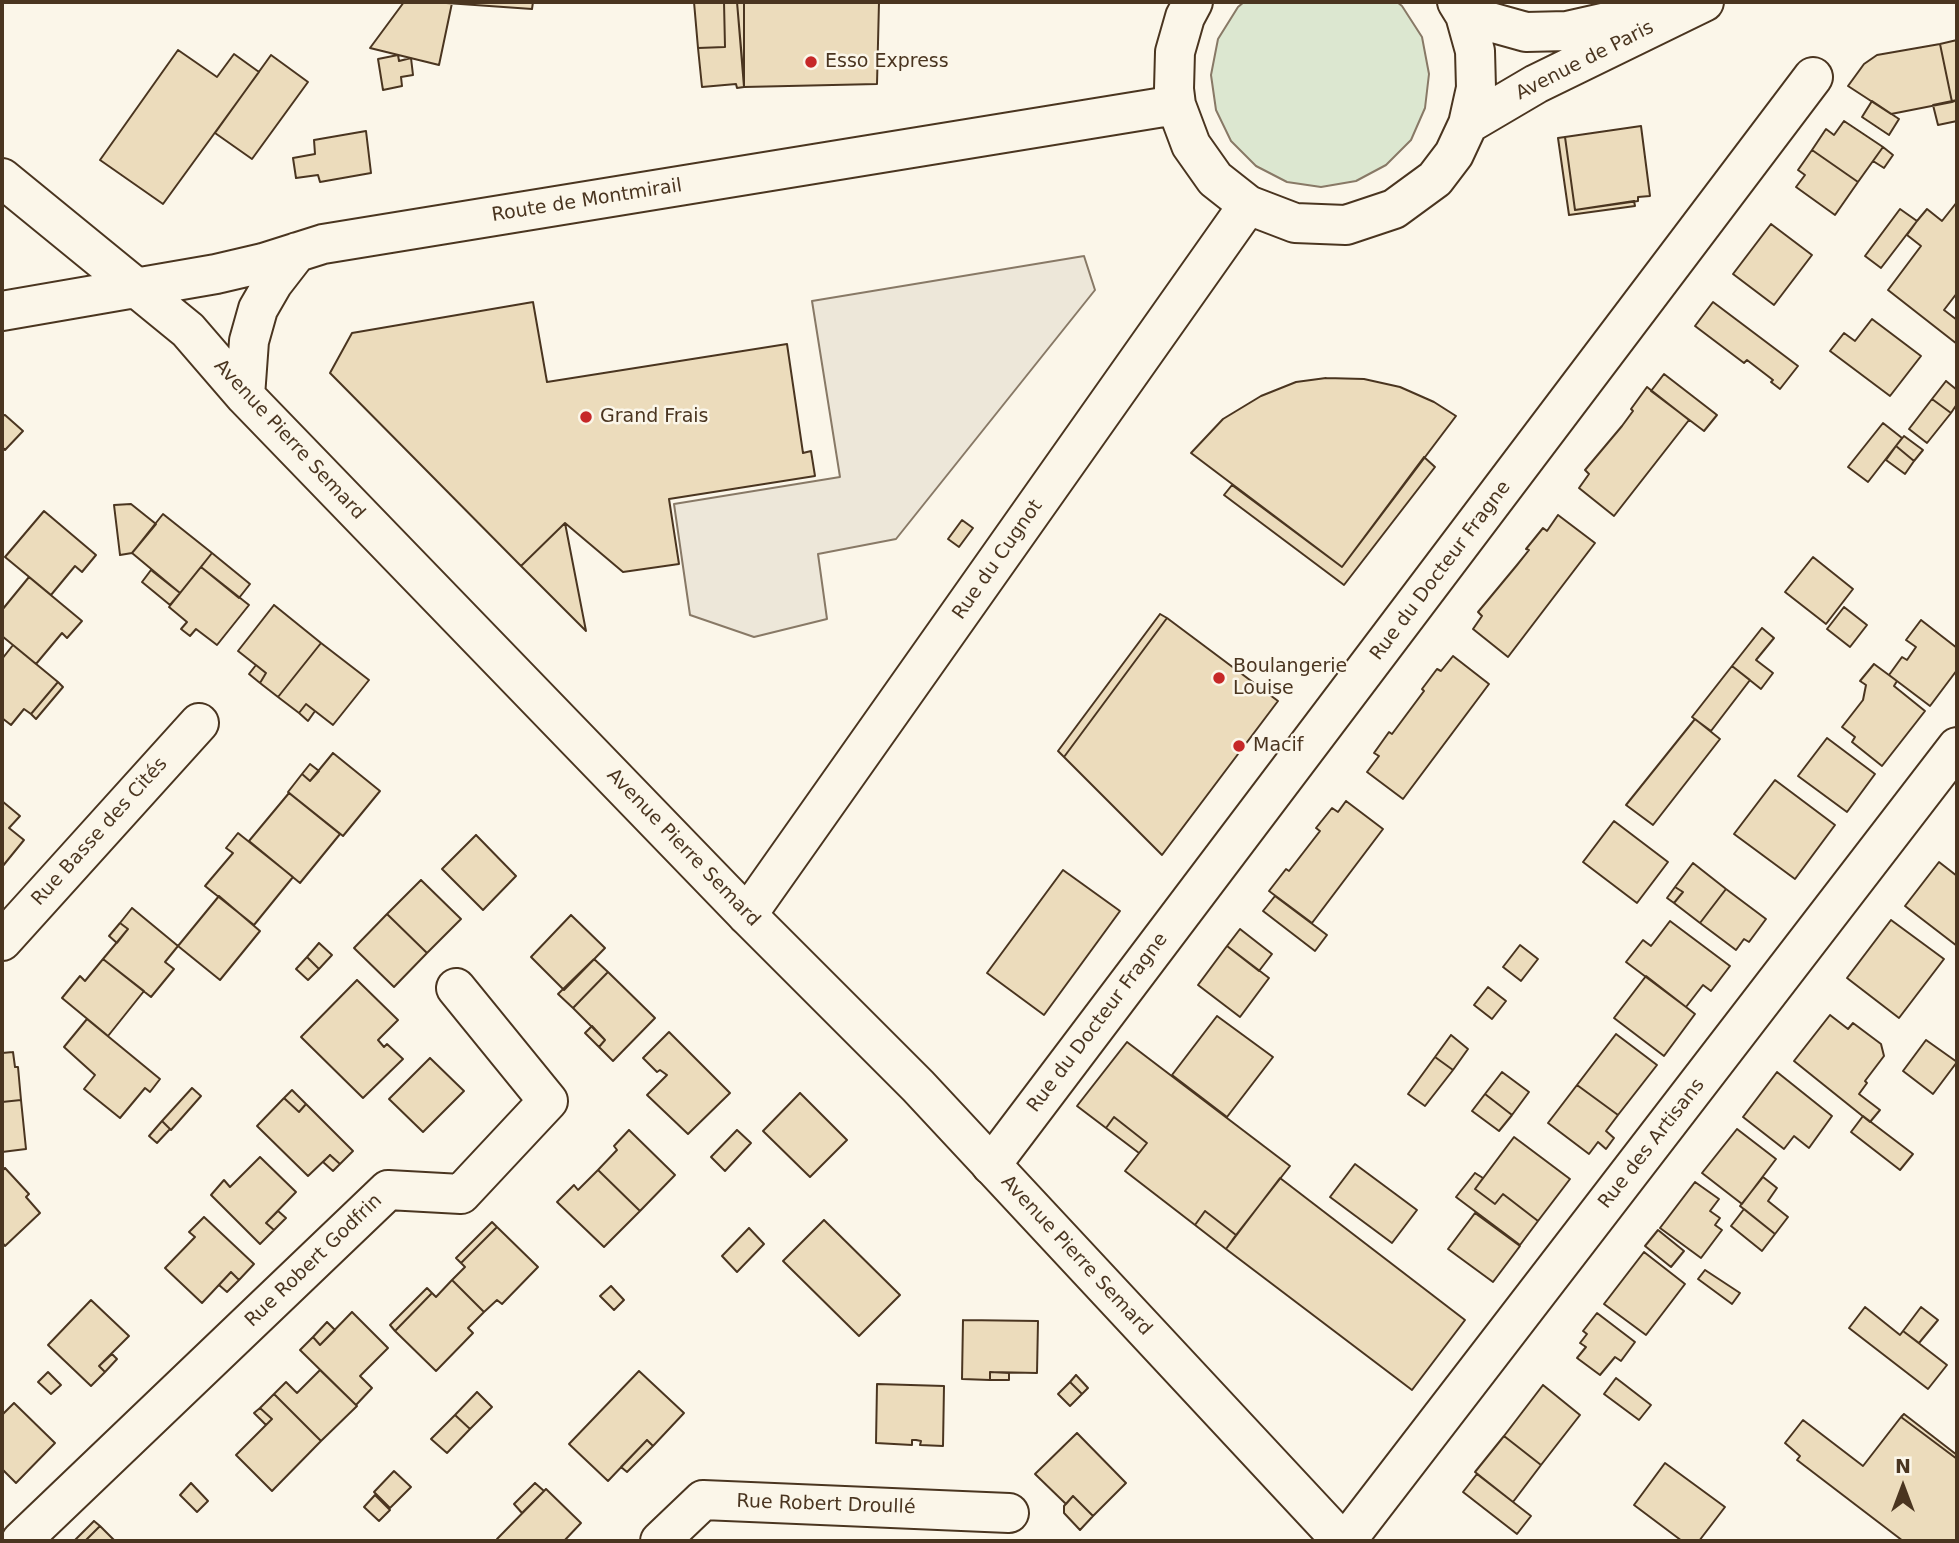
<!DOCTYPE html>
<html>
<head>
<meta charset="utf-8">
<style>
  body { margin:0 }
  #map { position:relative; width:1959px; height:1543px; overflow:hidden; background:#fbf6e9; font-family:"DejaVu Sans",sans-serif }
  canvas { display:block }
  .frame { position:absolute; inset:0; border:4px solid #4a3520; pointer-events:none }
  .north { position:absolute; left:1868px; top:1452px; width:70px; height:70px; -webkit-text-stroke:5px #fbf6e9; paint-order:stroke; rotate:0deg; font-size:19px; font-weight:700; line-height:28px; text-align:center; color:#4a3520 }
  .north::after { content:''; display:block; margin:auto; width:24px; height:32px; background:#4a3520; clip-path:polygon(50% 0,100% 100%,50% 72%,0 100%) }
</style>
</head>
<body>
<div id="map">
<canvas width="1959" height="1543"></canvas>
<div class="frame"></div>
<div class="north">N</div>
</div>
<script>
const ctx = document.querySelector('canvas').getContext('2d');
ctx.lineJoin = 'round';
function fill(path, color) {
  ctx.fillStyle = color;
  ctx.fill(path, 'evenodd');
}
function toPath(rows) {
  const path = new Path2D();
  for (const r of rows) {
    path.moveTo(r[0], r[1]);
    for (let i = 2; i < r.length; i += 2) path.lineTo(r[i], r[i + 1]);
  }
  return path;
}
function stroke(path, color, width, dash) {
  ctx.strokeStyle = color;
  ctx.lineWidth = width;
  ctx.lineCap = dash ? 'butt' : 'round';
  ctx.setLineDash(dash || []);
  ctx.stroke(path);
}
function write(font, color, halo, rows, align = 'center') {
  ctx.font = font + ' "DejaVu Sans",sans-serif';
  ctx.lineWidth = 5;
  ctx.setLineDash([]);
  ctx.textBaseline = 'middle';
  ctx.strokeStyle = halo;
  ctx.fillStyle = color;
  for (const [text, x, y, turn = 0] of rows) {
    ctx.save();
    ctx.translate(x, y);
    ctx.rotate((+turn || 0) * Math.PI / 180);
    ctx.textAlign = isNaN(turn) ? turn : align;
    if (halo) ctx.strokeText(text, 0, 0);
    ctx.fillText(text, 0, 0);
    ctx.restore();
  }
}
const green = toPath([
  [1244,2,1397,2,1402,6,1422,37,1429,74,1425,108,1411,140,1386,165,1356,181,1321,187,1287,182,1256,166,1231,141,1216,110,1211,75,1218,39,1238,7,1244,2]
]);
const parking = toPath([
  [1084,256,1095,290,896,539,818,554,827,619,754,637,690,615,674,504,840,477,812,301,1084,256]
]);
const building = toPath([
  [404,2,452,3,439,65,370,48,404,2],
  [432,2,533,2,532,9,432,2],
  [694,2,724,2,725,47,698,48,694,2],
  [724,2,737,2,744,87,737,88,736,84,702,87,698,48,725,47,724,2],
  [737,2,744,2,744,82,737,2],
  [744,2,879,2,877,84,744,87,744,2],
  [1957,40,1957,100,1952,102,1940,44,1957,40],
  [1940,44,1952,102,1891,114,1848,86,1864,64,1877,55,1940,44],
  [178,50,217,77,234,54,259,72,163,204,100,160,178,50],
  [271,55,308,82,252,159,215,133,271,55],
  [398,55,399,61,411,58,413,75,401,77,402,86,383,90,378,59,398,55],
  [1957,100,1957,121,1938,125,1933,105,1957,100],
  [1872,101,1899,119,1889,135,1862,117,1872,101],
  [1844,121,1883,147,1858,182,1812,150,1826,129,1834,135,1844,121],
  [1641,126,1650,196,1638,197,1638,201,1575,210,1565,137,1641,126],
  [366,131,371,173,320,182,318,175,296,178,293,158,315,154,314,140,366,131],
  [1565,137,1575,210,1634,201,1635,206,1569,215,1558,138,1565,137],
  [1883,147,1893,155,1884,168,1873,161,1883,147],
  [1812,150,1858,182,1835,215,1796,187,1805,175,1798,170,1812,150],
  [1957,202,1957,293,1944,310,1957,320,1957,344,1888,290,1921,246,1907,235,1917,221,1927,209,1942,221,1957,202],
  [1900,209,1917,221,1881,268,1865,256,1900,209],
  [1771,224,1812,255,1774,305,1733,274,1771,224],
  [533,302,547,382,787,344,803,453,811,451,815,476,669,499,679,564,623,572,565,523,521,566,330,373,352,333,533,302],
  [1713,302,1798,366,1780,389,1771,382,1773,380,1747,360,1744,363,1695,326,1713,302],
  [1872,319,1921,356,1890,396,1830,351,1844,333,1855,341,1872,319],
  [1664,374,1717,415,1704,431,1651,391,1664,374],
  [1326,378,1364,379,1400,387,1434,402,1456,416,1342,567,1191,453,1223,419,1261,396,1296,382,1326,378],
  [1946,381,1957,390,1957,404,1951,413,1932,399,1946,381],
  [1647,387,1689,420,1614,516,1579,488,1589,474,1585,470,1622,426,1633,411,1631,409,1647,387],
  [1932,399,1951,413,1927,443,1909,429,1932,399],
  [5,415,23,431,5,450,2,447,2,416,5,415],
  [1883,423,1902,438,1868,482,1848,467,1883,423],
  [1904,436,1923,450,1914,461,1896,446,1904,436],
  [1896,446,1914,461,1905,474,1886,460,1896,446],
  [1424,457,1435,467,1344,585,1224,495,1232,485,1342,567,1424,457],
  [131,504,156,524,132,553,120,555,114,505,131,504],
  [44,511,96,555,82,572,75,566,51,595,5,557,44,511],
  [163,514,212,553,180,593,132,553,163,514],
  [1558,515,1595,543,1508,657,1473,629,1482,616,1478,612,1517,565,1529,550,1526,549,1543,528,1547,531,1558,515],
  [962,520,973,528,959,547,948,539,962,520],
  [565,523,586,631,521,566,565,523],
  [212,553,250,584,239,598,201,567,212,553],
  [1813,557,1853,589,1826,624,1785,592,1813,557],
  [201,567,249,605,217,645,196,629,190,636,181,629,187,622,169,607,201,567],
  [151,570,180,593,170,605,142,582,151,570],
  [29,577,82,621,67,638,62,633,36,664,2,636,2,610,29,577],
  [274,605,321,643,278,697,260,683,266,673,238,651,274,605],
  [1844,607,1867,625,1850,647,1827,629,1844,607],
  [1160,614,1167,618,1064,757,1058,751,1160,614],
  [1167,618,1278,701,1162,855,1064,757,1167,618],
  [1921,620,1957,648,1957,670,1930,706,1889,675,1902,657,1907,660,1916,647,1906,640,1921,620],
  [1762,628,1774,638,1756,660,1773,673,1761,689,1732,666,1762,628],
  [321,643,369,680,333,725,306,704,299,713,278,697,321,643],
  [13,645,58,682,31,714,24,709,11,725,2,718,2,659,13,645],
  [1453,656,1489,684,1403,799,1367,772,1379,756,1374,753,1389,732,1392,734,1424,691,1422,689,1437,669,1441,671,1453,656],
  [1874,664,1897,681,1894,686,1925,711,1882,766,1852,742,1855,737,1842,727,1863,700,1866,685,1860,681,1874,664],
  [256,665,266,673,260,683,249,674,256,665],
  [1732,666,1750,680,1711,731,1692,717,1732,666],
  [58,682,63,687,36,719,31,714,58,682],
  [306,704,315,711,308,721,299,713,306,704],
  [1695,719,1720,739,1653,825,1626,805,1695,719],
  [1827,738,1875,774,1847,812,1798,776,1827,738],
  [333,753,380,791,343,836,288,792,302,774,310,781,333,753],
  [310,764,319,771,310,781,302,774,310,764],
  [1775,780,1835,825,1795,879,1734,834,1775,780],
  [289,793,340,834,300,883,249,841,289,793],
  [2,801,20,816,9,828,24,840,2,867,2,801],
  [1346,801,1383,829,1312,923,1269,891,1286,869,1289,871,1320,831,1316,828,1332,808,1338,812,1346,801],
  [1614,821,1668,862,1637,903,1583,862,1614,821],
  [238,833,293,877,254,925,205,886,233,853,226,848,238,833],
  [476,835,516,876,483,910,442,869,476,835],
  [1939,862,1957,876,1957,946,1905,906,1939,862],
  [1693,863,1726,889,1700,923,1674,903,1683,892,1675,887,1693,863],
  [1063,870,1120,911,1044,1015,987,973,1063,870],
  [421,880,461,919,427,953,387,914,421,880],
  [1675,887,1683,892,1674,903,1667,898,1675,887],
  [1726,889,1766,919,1749,942,1744,939,1736,950,1700,923,1726,889],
  [219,896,260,931,220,980,178,946,219,896],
  [1275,896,1327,935,1315,951,1263,911,1275,896],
  [132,908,178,946,165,962,174,969,151,997,103,959,128,929,120,923,132,908],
  [387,914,427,953,394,987,354,948,387,914],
  [571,915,605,948,564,990,531,957,571,915],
  [1891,920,1944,959,1899,1018,1847,978,1891,920],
  [1670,921,1730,966,1711,991,1703,985,1686,1007,1626,962,1643,940,1651,946,1670,921],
  [120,923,128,929,117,943,109,936,120,923],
  [1240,929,1272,954,1259,971,1227,946,1240,929],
  [319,943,332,955,319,969,307,957,319,943],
  [1520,945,1538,959,1521,981,1503,967,1520,945],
  [1227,946,1269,978,1240,1017,1198,985,1227,946],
  [307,957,319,969,308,980,296,969,307,957],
  [103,959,144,991,108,1036,62,998,80,976,85,981,103,959],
  [594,959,608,972,573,1008,558,994,594,959],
  [608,972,655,1018,613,1061,599,1047,605,1040,573,1008,608,972],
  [1646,976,1695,1014,1664,1056,1614,1018,1646,976],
  [357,980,398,1020,378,1040,384,1047,387,1044,403,1059,363,1098,301,1037,357,980],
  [1488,987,1506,1001,1492,1019,1474,1005,1488,987],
  [1830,1015,1848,1029,1853,1023,1881,1044,1884,1056,1865,1081,1867,1083,1859,1094,1880,1110,1870,1122,1794,1061,1830,1015],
  [1217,1016,1273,1057,1227,1117,1172,1075,1217,1016],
  [87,1019,160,1079,150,1092,145,1088,120,1118,84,1089,95,1075,64,1047,87,1019],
  [592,1026,605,1040,599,1047,585,1033,592,1026],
  [669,1032,730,1093,688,1134,647,1095,667,1075,660,1070,657,1072,643,1058,669,1032],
  [1616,1034,1657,1065,1618,1115,1577,1085,1616,1034],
  [1451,1035,1468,1049,1453,1070,1435,1057,1451,1035],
  [1926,1040,1957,1062,1933,1094,1903,1071,1926,1040],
  [1127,1042,1290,1166,1236,1235,1205,1211,1195,1225,1125,1171,1147,1143,1114,1117,1106,1128,1077,1106,1127,1042],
  [13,1052,15,1067,18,1067,21,1100,2,1102,2,1053,13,1052],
  [1435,1057,1453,1070,1425,1106,1408,1094,1435,1057],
  [430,1058,464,1091,423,1132,389,1099,430,1058],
  [1502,1072,1529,1092,1512,1115,1485,1094,1502,1072],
  [1777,1072,1832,1116,1809,1148,1794,1136,1784,1149,1743,1117,1777,1072],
  [1577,1085,1618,1115,1606,1131,1614,1138,1606,1149,1598,1142,1589,1154,1548,1123,1577,1085],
  [192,1088,201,1096,171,1130,162,1121,192,1088],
  [292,1090,306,1104,299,1112,284,1098,292,1090],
  [800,1093,847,1140,810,1177,763,1131,800,1093],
  [1485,1094,1512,1115,1499,1131,1472,1111,1485,1094],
  [284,1098,299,1112,306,1104,353,1151,340,1164,330,1155,308,1176,257,1126,284,1098],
  [21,1100,26,1149,2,1152,2,1102,21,1100],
  [1863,1116,1913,1154,1900,1170,1851,1132,1863,1116],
  [1114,1117,1147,1143,1139,1153,1106,1128,1114,1117],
  [162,1121,170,1129,157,1143,149,1136,162,1121],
  [1737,1129,1776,1159,1742,1204,1702,1173,1737,1129],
  [629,1130,675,1175,640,1211,598,1170,617,1150,614,1146,629,1130],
  [737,1130,751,1143,725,1171,711,1157,737,1130],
  [1514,1137,1570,1179,1538,1221,1503,1194,1495,1204,1475,1189,1514,1137],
  [330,1155,340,1164,333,1171,323,1162,330,1155],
  [260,1157,296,1192,266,1223,274,1230,260,1244,211,1195,224,1180,230,1187,260,1157],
  [1355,1164,1417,1210,1392,1243,1330,1197,1355,1164],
  [5,1168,29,1194,26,1197,40,1213,5,1246,2,1242,2,1171,5,1168],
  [598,1170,640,1211,604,1247,557,1202,574,1185,578,1190,598,1170],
  [1475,1173,1483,1178,1475,1189,1495,1204,1503,1194,1538,1221,1520,1245,1456,1197,1475,1173],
  [1763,1177,1777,1188,1768,1201,1788,1217,1775,1234,1740,1206,1763,1177],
  [1280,1178,1465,1320,1412,1390,1226,1249,1280,1178],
  [1695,1182,1719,1199,1710,1211,1720,1218,1715,1225,1722,1230,1701,1258,1660,1228,1695,1182],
  [1744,1209,1775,1234,1762,1251,1731,1226,1744,1209],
  [278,1211,286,1218,274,1230,266,1223,278,1211],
  [1205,1211,1236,1235,1226,1249,1195,1225,1205,1211],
  [1475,1213,1520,1246,1493,1282,1448,1249,1475,1213],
  [204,1217,254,1264,239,1280,231,1272,202,1303,165,1268,195,1237,189,1232,204,1217],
  [824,1220,900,1295,859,1336,783,1261,824,1220],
  [492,1222,497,1227,461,1263,456,1258,492,1222],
  [497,1227,538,1267,502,1304,497,1300,484,1312,452,1280,465,1267,461,1263,497,1227],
  [749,1228,764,1244,737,1272,722,1256,749,1228],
  [1658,1230,1684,1251,1671,1267,1645,1246,1658,1230],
  [1644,1252,1685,1284,1646,1335,1604,1304,1644,1252],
  [1705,1270,1740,1293,1732,1304,1698,1279,1705,1270],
  [231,1272,239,1280,227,1292,219,1285,231,1272],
  [452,1280,484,1312,468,1328,473,1333,436,1371,395,1331,432,1293,436,1297,452,1280],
  [611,1286,624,1300,614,1310,600,1296,611,1286],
  [427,1288,432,1293,395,1331,390,1325,427,1288],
  [91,1300,129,1336,99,1366,105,1372,91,1386,48,1345,91,1300],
  [1865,1307,1900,1335,1903,1331,1947,1365,1928,1389,1849,1328,1865,1307],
  [1921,1307,1938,1320,1919,1343,1903,1331,1921,1307],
  [352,1312,388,1348,360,1376,372,1388,356,1405,300,1350,313,1337,320,1345,352,1312],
  [1597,1313,1635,1342,1621,1361,1615,1357,1600,1375,1577,1358,1586,1347,1580,1343,1587,1334,1583,1331,1597,1313],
  [963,1320,1038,1321,1037,1373,990,1372,990,1380,962,1379,963,1320],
  [327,1322,335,1330,320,1345,313,1337,327,1322],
  [112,1354,117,1359,105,1372,99,1366,112,1354],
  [320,1370,357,1406,321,1441,274,1394,286,1382,297,1393,320,1370],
  [639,1371,684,1413,653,1446,647,1440,608,1481,569,1444,639,1371],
  [48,1372,61,1385,51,1394,38,1382,48,1372],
  [990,1372,1009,1373,1009,1380,990,1380,990,1372],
  [1076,1375,1088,1388,1082,1394,1070,1382,1076,1375],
  [1616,1378,1651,1405,1639,1420,1604,1394,1616,1378],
  [1070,1382,1082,1394,1070,1406,1058,1394,1070,1382],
  [877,1384,944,1386,943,1446,920,1445,921,1441,916,1440,912,1440,912,1445,876,1443,877,1384],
  [1543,1385,1580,1415,1541,1465,1504,1436,1543,1385],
  [477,1392,492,1407,470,1429,455,1415,477,1392],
  [274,1394,321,1441,272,1491,236,1455,272,1419,260,1408,274,1394],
  [14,1403,55,1443,16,1483,2,1469,2,1415,14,1403],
  [260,1408,272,1419,266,1425,254,1413,260,1408],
  [1904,1414,1957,1455,1957,1459,1901,1417,1904,1414],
  [455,1415,470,1429,447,1453,431,1439,455,1415],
  [1901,1417,1957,1459,1957,1541,1903,1541,1797,1460,1800,1456,1785,1443,1803,1420,1863,1466,1901,1417],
  [1077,1433,1126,1483,1093,1516,1073,1496,1066,1504,1035,1474,1077,1433],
  [1504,1436,1541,1465,1513,1502,1475,1472,1504,1436],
  [647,1440,653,1446,627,1472,621,1467,647,1440],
  [1665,1463,1725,1507,1699,1541,1682,1541,1634,1505,1665,1463],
  [394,1471,411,1487,390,1508,374,1492,394,1471],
  [1477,1474,1531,1516,1517,1534,1463,1492,1477,1474],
  [191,1483,208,1501,197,1512,180,1495,191,1483],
  [535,1483,544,1491,522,1513,514,1504,535,1483],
  [546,1489,581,1523,564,1541,500,1541,497,1539,546,1489],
  [375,1495,390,1510,379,1521,364,1507,375,1495],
  [1073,1496,1093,1516,1080,1530,1064,1513,1064,1506,1073,1496],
  [94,1521,100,1526,85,1541,74,1541,94,1521],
  [100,1526,115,1541,85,1541,100,1526]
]);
const minor = toPath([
  [747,915,1248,205],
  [2,941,199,723],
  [991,1165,1813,77],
  [21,1541,388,1190,461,1194,548,1101,456,988],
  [660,1541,703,1500,1009,1513],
  [1346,1541,1957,747]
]);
const secondary = toPath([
  [1193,2,1185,17,1175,52,1174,89,1176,105,1191,145,1215,179,1248,205,1295,223,1346,225,1394,209,1435,179,1454,154,1468,124,1476,88,1475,51,1465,15,1457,2],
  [1465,15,1526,32,1567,31,1647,13],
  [1468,124,1536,84,1704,2],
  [2,178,188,330,245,396,747,915,918,1086,1342,1541],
  [2,311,216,274,263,263,323,244,1176,105],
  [245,396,249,341,258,309,273,283,297,252]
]);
const markers = [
  [811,62,7,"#c62828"],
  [586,417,7,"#c62828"],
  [1219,678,7,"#c62828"],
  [1239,746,7,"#c62828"]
];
const streetNames = [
  ["Avenue de Paris",1585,61,-27],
  ["Route de Montmirail",587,201,-9],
  ["Avenue Pierre Semard",289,440,47],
  ["Rue du Cugnot",998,560,-55],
  ["Rue du Docteur Fragne",1441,571,-53],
  ["Rue Basse des Cités",100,832,-48],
  ["Avenue Pierre Semard",683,848,46],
  ["Rue du Docteur Fragne",1098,1023,-53],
  ["Rue des Artisans",1652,1144,-52],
  ["Avenue Pierre Semard",1076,1256,47],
  ["Rue Robert Godfrin",314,1261,-44],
  ["Rue Robert Droullé",826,1505,2]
];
const poiNames = [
  ["Esso Express",825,62],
  ["Grand Frais",600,417],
  ["Boulangerie",1233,667],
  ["Louise",1233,689],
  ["Macif",1253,746]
];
fill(green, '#dce7d0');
stroke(green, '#887966', 2);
fill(parking, '#ede7d9');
stroke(parking, '#887966', 2);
fill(building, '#ecdcbc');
stroke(building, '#4a3520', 2);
stroke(minor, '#4a3520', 42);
stroke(secondary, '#4a3520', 42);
stroke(minor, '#fbf6e9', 38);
stroke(secondary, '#fbf6e9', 38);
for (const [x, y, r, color] of markers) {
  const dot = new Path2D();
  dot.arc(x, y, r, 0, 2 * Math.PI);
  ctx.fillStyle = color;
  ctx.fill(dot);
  stroke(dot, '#fbf6e9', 2.5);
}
write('19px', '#4a3520', '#fbf6e9', streetNames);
write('19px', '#4a3520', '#fbf6e9', poiNames, 'left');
</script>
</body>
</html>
